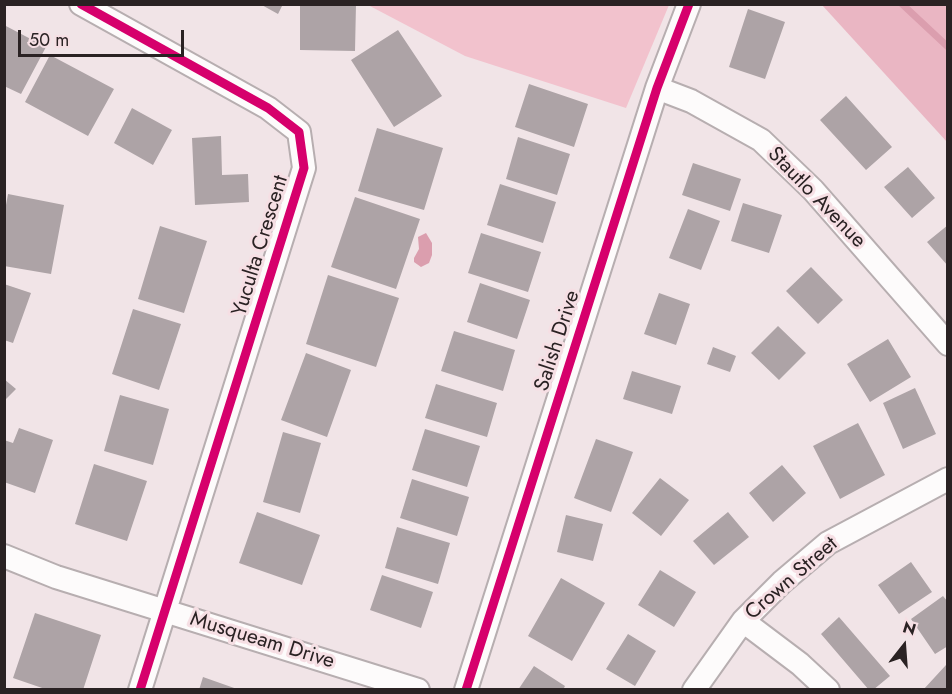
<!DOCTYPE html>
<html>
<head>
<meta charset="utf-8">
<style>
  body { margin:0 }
  #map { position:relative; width:952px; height:694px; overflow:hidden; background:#f1e4e7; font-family:Jost,sans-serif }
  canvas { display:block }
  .frame { position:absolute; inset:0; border:6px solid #2a2223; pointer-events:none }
  .north { position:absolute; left:874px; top:616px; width:60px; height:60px; -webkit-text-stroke:4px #f6dfe4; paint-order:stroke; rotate:17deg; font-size:16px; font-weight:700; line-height:24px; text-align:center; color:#2a2223 }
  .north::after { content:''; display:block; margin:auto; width:21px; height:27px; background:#2a2223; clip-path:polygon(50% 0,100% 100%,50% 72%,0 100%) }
  .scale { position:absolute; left:18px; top:30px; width:166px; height:27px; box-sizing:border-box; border:3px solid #2a2223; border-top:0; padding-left:8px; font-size:18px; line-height:21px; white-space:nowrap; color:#2a2223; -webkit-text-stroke:4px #f6dfe4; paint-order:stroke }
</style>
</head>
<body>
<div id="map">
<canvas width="952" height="694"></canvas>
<div class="frame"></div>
<div class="north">N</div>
<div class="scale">50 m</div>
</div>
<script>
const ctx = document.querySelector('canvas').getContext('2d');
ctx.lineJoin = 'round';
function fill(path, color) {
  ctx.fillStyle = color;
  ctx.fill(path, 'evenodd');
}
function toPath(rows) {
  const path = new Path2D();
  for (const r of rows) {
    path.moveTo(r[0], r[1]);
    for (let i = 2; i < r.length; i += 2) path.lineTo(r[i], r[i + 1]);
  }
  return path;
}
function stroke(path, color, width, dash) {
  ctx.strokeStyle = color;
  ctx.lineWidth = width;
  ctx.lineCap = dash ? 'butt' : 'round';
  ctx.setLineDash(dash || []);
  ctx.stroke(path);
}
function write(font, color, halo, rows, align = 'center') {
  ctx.font = font + ' Jost,sans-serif';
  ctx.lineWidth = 6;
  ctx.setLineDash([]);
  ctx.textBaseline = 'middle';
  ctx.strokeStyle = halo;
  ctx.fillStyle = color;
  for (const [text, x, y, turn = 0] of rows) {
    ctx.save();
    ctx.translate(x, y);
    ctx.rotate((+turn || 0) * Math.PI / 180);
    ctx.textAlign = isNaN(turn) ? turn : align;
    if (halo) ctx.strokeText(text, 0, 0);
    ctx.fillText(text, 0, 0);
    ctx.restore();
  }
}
const green = toPath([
  [368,5,669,5,626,108,465,56]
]);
const forest = toPath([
  [822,5,947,5,947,142]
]);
const water = toPath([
  [426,233,432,243,432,255,429,263,421,267,414,262,414,258,419,249,418,237]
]);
const stream = toPath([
  [902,4,948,47]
]);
const building = toPath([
  [260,4,283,4,278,14],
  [300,4,356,4,355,51,300,50],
  [748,9,785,22,765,79,729,67],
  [4,25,46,47,21,94,4,86],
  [398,30,442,96,394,127,351,60],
  [50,55,114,89,88,136,25,102],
  [529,84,588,104,574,147,515,127],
  [846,96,892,147,866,170,820,120],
  [132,108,172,130,153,165,114,143],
  [377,128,443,148,424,210,358,191],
  [221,136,222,175,248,174,249,202,195,205,192,138],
  [518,137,570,154,557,195,506,179],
  [693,163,741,179,730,211,682,195],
  [908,167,935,198,912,218,884,187],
  [500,184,556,202,543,243,487,225],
  [8,194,64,205,51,274,4,266,4,216],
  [355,197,420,219,396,289,331,267],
  [743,203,782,215,769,253,731,241],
  [688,209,720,221,701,270,669,258],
  [948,225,948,266,927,242],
  [160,226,207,241,184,313,138,299],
  [481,233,541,252,528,292,468,273],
  [811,267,843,300,818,324,786,291],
  [328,275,399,298,376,367,306,344],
  [480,283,530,300,517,339,467,322],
  [4,284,31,293,13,343,4,340],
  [659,293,690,304,676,345,644,334],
  [133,309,181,324,159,390,112,374],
  [778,326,806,353,779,380,751,353],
  [454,331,515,350,503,391,441,371],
  [888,339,911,377,870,402,847,364],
  [713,347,736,356,730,372,707,364],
  [306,353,351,370,327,437,281,420],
  [632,371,681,386,672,414,623,399],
  [4,379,16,389,4,401],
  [436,384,497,403,487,437,425,418],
  [915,388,936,434,903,449,883,403],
  [120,395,169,409,153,465,104,451],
  [858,423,885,475,840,499,813,446],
  [19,428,53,440,35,493,4,482,4,440,13,443],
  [425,429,480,446,467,487,412,470],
  [283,432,321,443,300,513,263,502],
  [596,439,633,452,611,512,574,498],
  [94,464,147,481,127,541,75,524],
  [782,465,806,493,773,522,749,493],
  [660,478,689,500,661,536,632,513],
  [412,479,469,497,457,536,400,518],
  [257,512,320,535,302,585,239,563],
  [728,512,749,537,714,565,693,541],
  [566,515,603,524,593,561,557,552],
  [397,527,450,543,438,584,385,568],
  [911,562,932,592,899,614,878,585],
  [660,570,696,592,674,627,638,605],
  [382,575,433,592,421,628,370,610],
  [561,578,605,603,572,661,528,636],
  [943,596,948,602,948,646,935,654,911,619],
  [35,613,101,635,83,690,48,690,13,678],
  [839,617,890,676,873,690,869,690,821,634],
  [628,634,656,651,635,686,606,669],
  [946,665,948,690,923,690],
  [534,666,565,686,563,690,518,690],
  [203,677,237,689,237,690,199,690]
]);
const minor = toPath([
  [81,4,268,108,299,132,304,168,140,690],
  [657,88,691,101,761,140,813,190,948,344],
  [4,556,56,577,418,690],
  [743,621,800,664,828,690],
  [466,690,657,88,689,4],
  [694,690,743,621,782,582,828,543,948,479]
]);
const cycleway = toPath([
  [81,4,268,108,299,132,304,168,140,690],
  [466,690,657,88,689,4]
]);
const streetNames = [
  ["Stautlo Avenue",816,198,46],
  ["Yuculta Crescent",261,246,-73],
  ["Salish Drive",558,341,-72],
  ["Crown Street",792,579,-41],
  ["Musqueam Drive",262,641,17]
];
fill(green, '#f2c2cd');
fill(forest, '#eab6c3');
fill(water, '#db9eae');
stroke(stream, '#db9eae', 7);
fill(building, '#ada3a6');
stroke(minor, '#b7aeb0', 26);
stroke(minor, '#fdfbfb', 22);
stroke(cycleway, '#d6006c', 9);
write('21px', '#2a2223', '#f6dfe4', streetNames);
</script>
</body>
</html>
